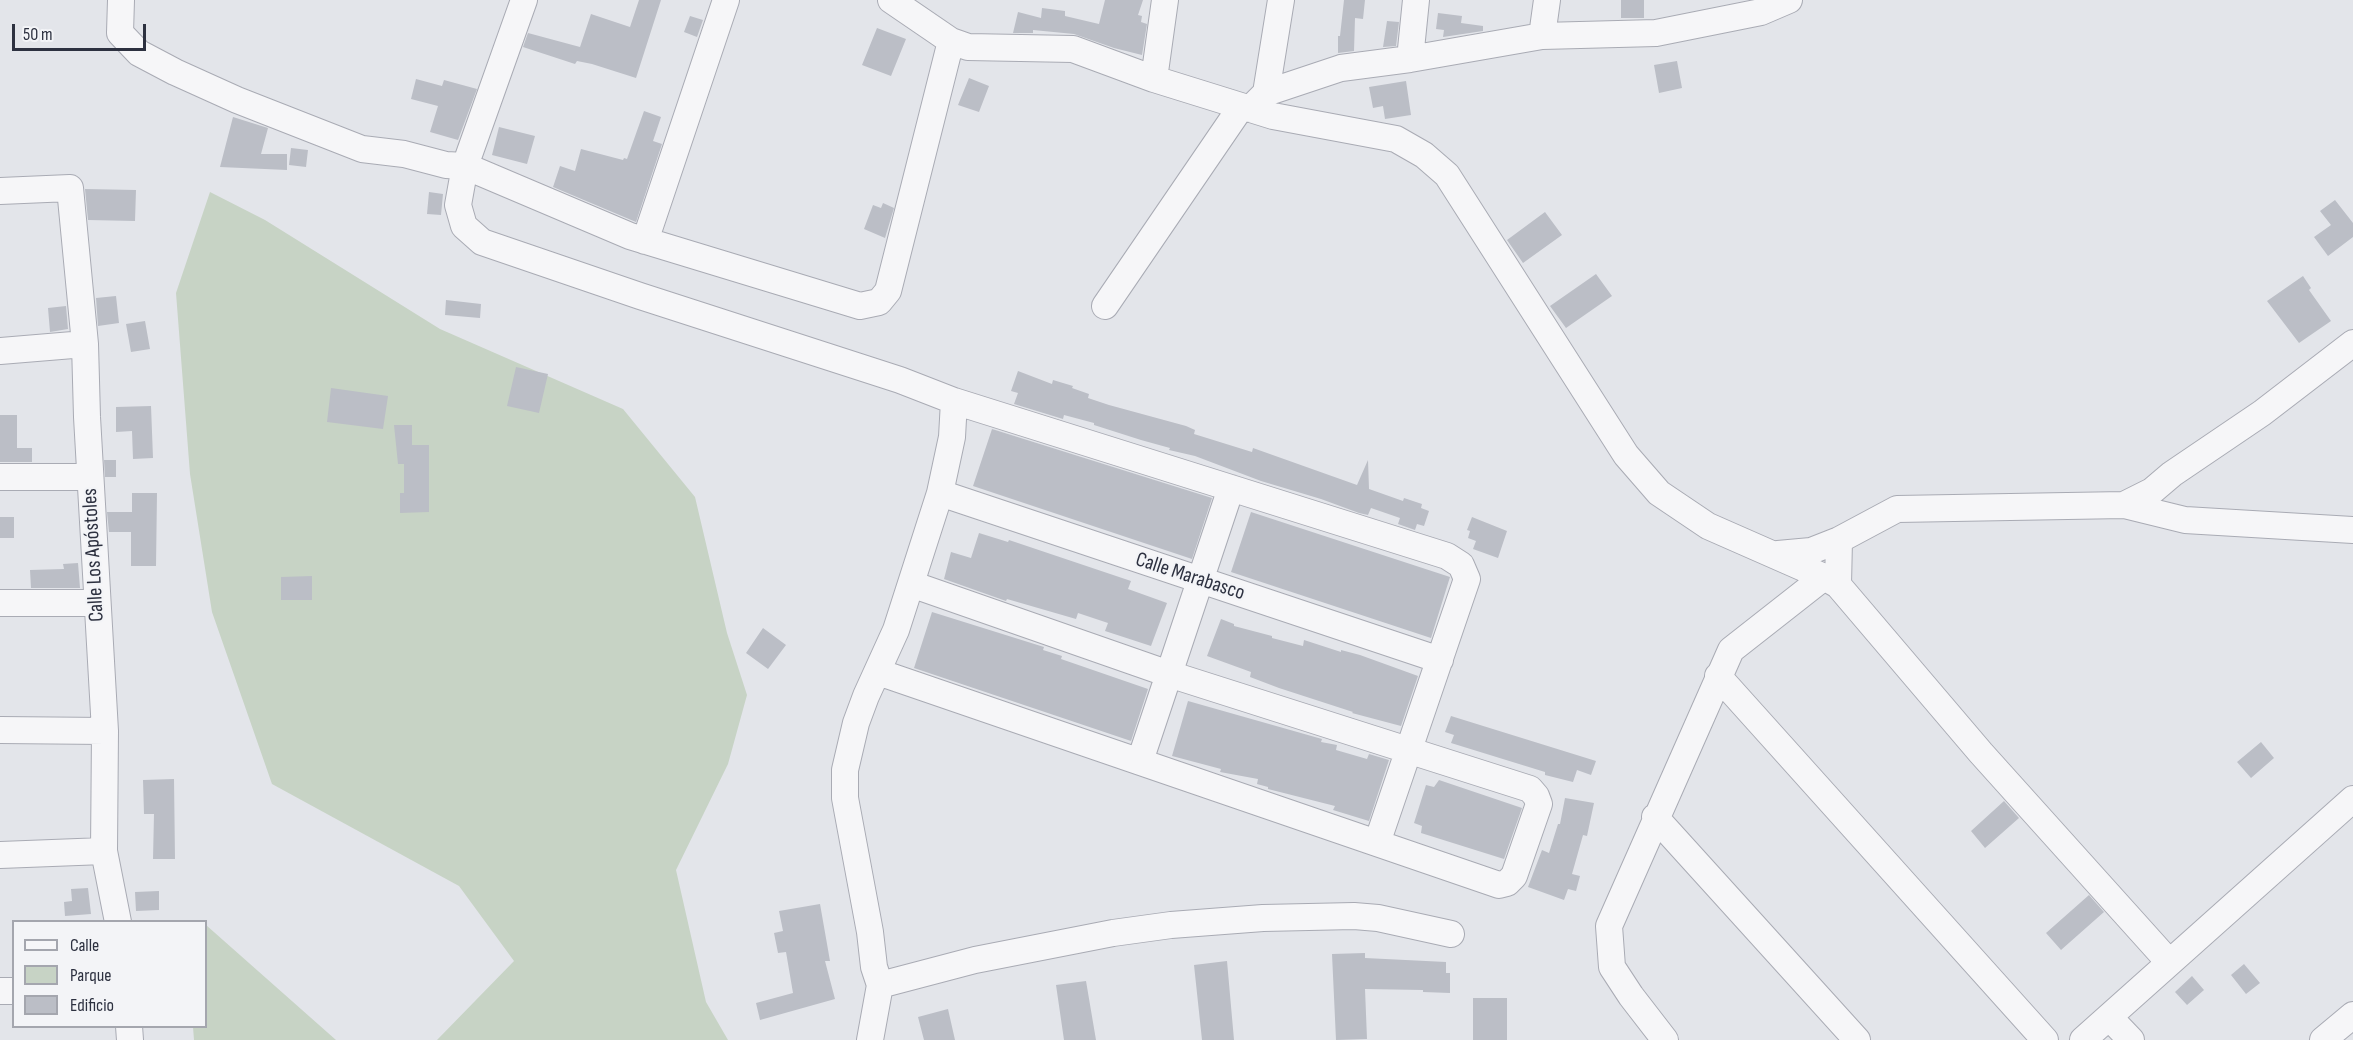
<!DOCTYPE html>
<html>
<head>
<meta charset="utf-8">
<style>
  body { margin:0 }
  #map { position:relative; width:2353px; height:1040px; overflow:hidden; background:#e3e5ea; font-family:"Sofia Sans Condensed",sans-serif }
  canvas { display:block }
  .legend { position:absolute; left:12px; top:920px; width:195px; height:108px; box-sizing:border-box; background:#f3f4f7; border:2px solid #a4a6ae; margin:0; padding:8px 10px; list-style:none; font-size:18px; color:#2d3140 }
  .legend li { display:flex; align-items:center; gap:12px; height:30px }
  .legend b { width:30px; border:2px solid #a4a6ae }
  .scale { position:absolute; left:12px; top:24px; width:134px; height:27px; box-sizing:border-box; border:3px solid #2d3140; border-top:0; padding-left:8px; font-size:18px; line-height:21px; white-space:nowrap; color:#2d3140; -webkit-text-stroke:4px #f3f4f7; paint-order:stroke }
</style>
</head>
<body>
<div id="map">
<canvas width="2353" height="1040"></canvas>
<ul class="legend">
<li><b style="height:8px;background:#f6f6f8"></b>Calle</li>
<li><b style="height:16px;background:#c7d3c5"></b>Parque</li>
<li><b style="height:16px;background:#bbbec6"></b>Edificio</li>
</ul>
<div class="scale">50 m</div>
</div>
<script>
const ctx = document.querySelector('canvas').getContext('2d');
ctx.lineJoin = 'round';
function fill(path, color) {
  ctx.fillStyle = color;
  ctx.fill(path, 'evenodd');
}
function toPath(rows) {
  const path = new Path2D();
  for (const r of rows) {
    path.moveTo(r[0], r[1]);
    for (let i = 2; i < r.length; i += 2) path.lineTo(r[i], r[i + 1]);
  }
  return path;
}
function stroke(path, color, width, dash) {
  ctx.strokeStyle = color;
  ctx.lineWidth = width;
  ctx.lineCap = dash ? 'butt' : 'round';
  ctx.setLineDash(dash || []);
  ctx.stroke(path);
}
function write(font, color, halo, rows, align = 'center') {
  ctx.font = font + ' "Sofia Sans Condensed",sans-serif';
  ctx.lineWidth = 4.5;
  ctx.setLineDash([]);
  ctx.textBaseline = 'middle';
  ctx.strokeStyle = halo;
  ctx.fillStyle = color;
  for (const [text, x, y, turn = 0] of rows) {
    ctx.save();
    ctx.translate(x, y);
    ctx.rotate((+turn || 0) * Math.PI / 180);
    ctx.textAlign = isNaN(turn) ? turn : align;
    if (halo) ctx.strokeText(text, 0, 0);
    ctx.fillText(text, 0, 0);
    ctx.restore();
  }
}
const green = toPath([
  [210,192,265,220,440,329,623,409,695,497,727,633,747,695,728,764,676,870,706,1002,728,1040,437,1040,514,961,459,886,272,784,212,612,190,474,176,293],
  [206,925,336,1040,194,1040,193,1027,206,1026]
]);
const building = toPath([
  [639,0,661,0,636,78,592,64,577,61,575,64,523,47,528,33,580,47,591,14,630,27],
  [1105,0,1143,0,1138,15,1142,16,1141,22,1147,24,1142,55,1114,48,1074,34,1033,30,1033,33,1013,33,1018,12,1041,18,1042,8,1065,11,1065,16,1099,24],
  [1344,0,1365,0,1363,19,1355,18,1354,51,1338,53,1338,36,1340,36],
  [1621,0,1644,0,1644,18,1621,18],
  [1438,13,1462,16,1461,23,1483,26,1483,31,1443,37,1444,30,1436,29],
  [690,16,703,20,697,37,684,32],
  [1387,21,1399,22,1396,46,1383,47],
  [877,28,906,39,891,76,862,65],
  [1677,61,1682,88,1659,93,1654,65],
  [969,78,989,86,979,112,958,105],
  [416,79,442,86,444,80,477,89,458,140,430,132,438,106,411,99],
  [1406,81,1411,115,1385,119,1383,106,1373,108,1369,87],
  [644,111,661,117,653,141,662,144,636,222,553,187,560,166,575,171,581,149,623,160,624,158,627,159],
  [233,117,268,128,261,154,287,154,287,170,220,167],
  [499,127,535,136,527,164,492,155],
  [291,148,308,150,306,167,289,165],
  [85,189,136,190,135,221,88,220],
  [429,192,443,194,441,215,427,214],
  [2335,200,2353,223,2353,237,2328,256,2314,237,2331,225,2320,211],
  [883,203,894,208,885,238,864,229,873,205,881,208],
  [1545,212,1562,235,1523,263,1507,240],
  [1596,274,1612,296,1566,328,1550,306],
  [2303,276,2311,288,2309,290,2331,321,2299,343,2267,301],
  [116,296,119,323,98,326,96,298],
  [446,300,481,304,480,318,445,315],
  [66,306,68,329,50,332,48,308],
  [145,321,150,349,131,352,126,324],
  [516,367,548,374,539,413,507,406],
  [1018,371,1052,384,1053,380,1073,386,1072,388,1089,394,1088,398,1109,405,1186,426,1195,430,1194,434,1252,452,1253,448,1357,485,1368,460,1369,489,1403,501,1404,498,1422,504,1421,508,1429,511,1424,526,1417,524,1415,530,1398,524,1400,518,1371,508,1368,515,1359,513,1321,499,1261,481,1195,456,1169,450,1170,448,1141,440,1094,425,1094,423,1064,415,1063,419,1014,404,1018,393,1011,391],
  [331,388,388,396,383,429,327,422],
  [151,406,153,458,133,459,132,431,116,432,116,407],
  [0,415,17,415,17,448,32,448,32,462,0,462],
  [394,425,412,425,412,445,429,445,429,512,400,513,400,493,404,493,404,464,398,464],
  [992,429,1212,498,1192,559,973,486],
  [104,460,116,460,116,477,105,477],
  [132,493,157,493,156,566,131,566,131,532,109,532,107,512,132,512],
  [1251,512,1450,577,1431,638,1231,572],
  [0,517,14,517,14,538,0,538],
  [1472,517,1507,531,1498,558,1473,549,1476,541,1468,538,1470,531,1467,530],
  [979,533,1008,542,1009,540,1131,581,1128,589,1167,603,1151,646,1105,631,1108,623,1078,613,1076,619,1007,599,1006,601,944,579,951,552,971,558],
  [78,563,80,588,31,588,30,570,64,569,63,564],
  [312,576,312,600,281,600,281,577],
  [932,612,1044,647,1043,650,1062,656,1061,659,1148,689,1131,741,914,668],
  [1221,619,1234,624,1234,626,1272,636,1272,638,1303,646,1304,640,1341,652,1341,650,1360,655,1418,676,1401,726,1352,713,1353,712,1279,688,1250,677,1251,672,1207,656],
  [763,628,786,645,768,669,746,653],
  [1188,701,1322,739,1321,742,1337,745,1336,750,1367,759,1369,754,1389,760,1369,821,1333,810,1335,806,1268,789,1268,787,1257,784,1258,779,1220,772,1221,769,1172,756],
  [1451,716,1596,761,1591,775,1577,770,1573,782,1545,775,1545,772,1451,743,1454,735,1445,732],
  [2261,742,2274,758,2251,778,2237,762],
  [174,779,175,859,153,859,154,814,144,814,143,780],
  [1439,780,1522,808,1504,859,1421,833,1422,826,1414,823,1426,785,1434,787],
  [1565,798,1594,803,1587,836,1583,835,1572,874,1580,876,1576,891,1568,889,1564,900,1528,887,1542,850,1549,853,1558,824,1560,824],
  [2004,801,2019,818,1985,848,1971,831],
  [88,888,91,914,65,916,64,902,72,901,71,889],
  [159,891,159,910,136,911,135,892],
  [2089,895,2104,912,2061,950,2046,933],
  [820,904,830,961,825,961,835,999,760,1020,756,1003,793,993,786,952,778,953,774,933,783,931,779,911],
  [1365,953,1365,958,1446,962,1446,973,1450,973,1450,993,1423,992,1423,990,1365,989,1367,1039,1336,1040,1332,954],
  [1227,961,1234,1040,1202,1040,1194,965],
  [2244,964,2260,983,2246,994,2231,975],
  [2192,976,2204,990,2187,1005,2175,992],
  [1086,981,1096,1040,1064,1040,1056,985],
  [1473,998,1507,998,1507,1040,1473,1040],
  [948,1009,955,1040,924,1040,918,1017]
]);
const minor = toPath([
  [121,0,120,33,139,53,175,72,237,100,362,149,404,154,446,165,465,166,630,236,860,306,879,302,888,291,951,41],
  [524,0,465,166,458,205,464,226,482,242,640,296,900,380,954,401,1447,556,1461,565,1467,579,1377,843],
  [891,0,951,41,968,47,1073,49,1154,79,1273,116,1396,139,1424,155,1447,175,1626,455,1659,493,1708,526,1824,577],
  [1542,36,1547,0],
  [1410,59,1416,0],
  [1154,79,1165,0],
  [1266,93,1281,0],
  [1250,109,1266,93,1341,68,1410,59,1542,36,1656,33,1761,12,1789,0],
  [0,191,70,188,85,344,87,417,105,731,104,851,118,922],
  [645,241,726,0],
  [1105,306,1241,107],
  [0,351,85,344],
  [0,477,90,477],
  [940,493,1440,660],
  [2124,505,2152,491,2172,474,2262,413,2353,343],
  [1778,554,1811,551,1839,540,1897,509,2124,505,2185,520,2353,530],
  [1838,585,1981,753,2169,962],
  [0,603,97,603],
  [878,672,1499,885,1507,883,1514,876,1539,804,1536,796,1530,789,1169,674,911,584],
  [1718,676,2045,1040],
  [0,730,105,731],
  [1140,761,1231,488],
  [1655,817,1857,1040],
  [0,855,104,851],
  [880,985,975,960,1113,933,1171,925,1263,918,1354,916,1378,918,1451,934],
  [0,991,14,991],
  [2109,1017,2131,1040],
  [129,1026,130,1040],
  [870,1040,880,985,874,967,870,932,845,798,845,770,856,723,866,696,896,630,940,493,952,437,954,401],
  [1665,1040,1631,996,1612,967,1609,926,1731,650,1824,577,1838,585,1839,540],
  [2083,1040,2353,799],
  [2323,1040,2353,1015]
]);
const streetNames = [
  ["Calle Los Apóstoles",94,555,-93],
  ["Calle Marabasco",1190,577,18]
];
fill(green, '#c7d3c5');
fill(building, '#bbbec6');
stroke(minor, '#a9abb4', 28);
stroke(minor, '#f6f6f8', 26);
write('21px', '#2d3140', '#f3f4f7', streetNames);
</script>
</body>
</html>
